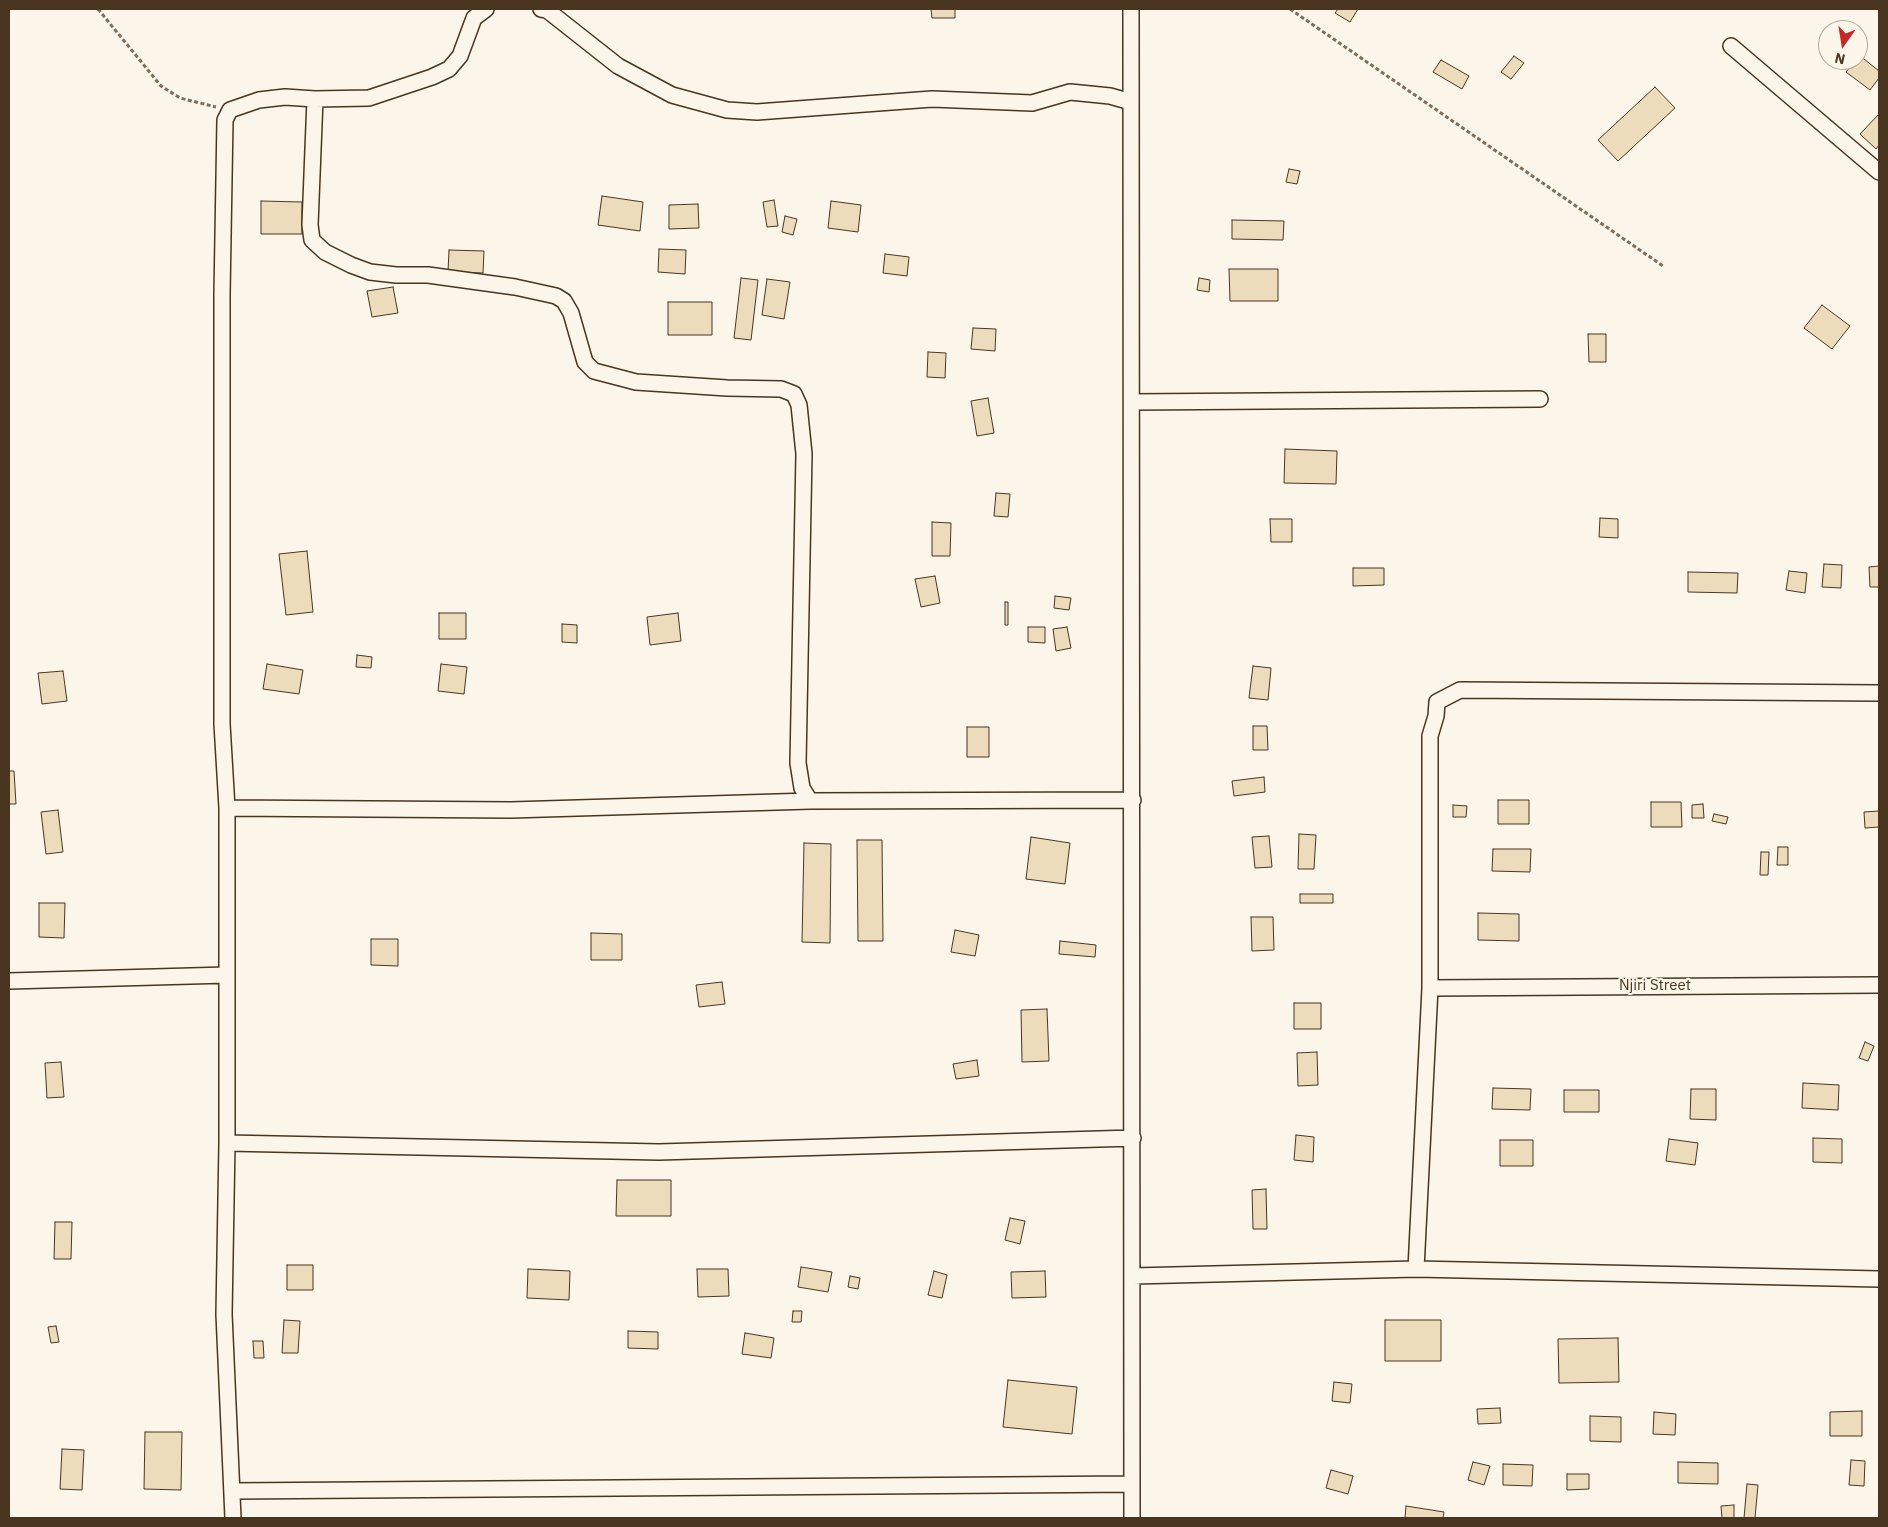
<!DOCTYPE html>
<html>
<head>
<meta charset="utf-8">
<style>
  body { margin:0 }
  #map { position:relative; width:1888px; height:1527px; overflow:hidden; background:#fbf6e9; font-family:"IBM Plex Sans",sans-serif }
  canvas { display:block }
  .frame { position:absolute; inset:0; border:10px solid #4a3520; pointer-events:none }
  .north { position:absolute; left:1818px; top:20px; width:50px; height:50px; box-sizing:border-box; background:#fbf6e9; border:1px solid #b4a999; border-radius:50%; rotate:193deg; font-size:14px; font-weight:700; line-height:20px; text-align:center; color:#4a3520 }
  .north::after { content:''; display:block; margin:auto; width:18px; height:22px; background:#c62828; clip-path:polygon(50% 0,100% 100%,50% 72%,0 100%) }
</style>
</head>
<body>
<div id="map">
<canvas width="1888" height="1527"></canvas>
<div class="frame"></div>
<div class="north">N</div>
</div>
<script>
const ctx = document.querySelector('canvas').getContext('2d');
ctx.lineJoin = 'round';
function fill(path, color) {
  ctx.fillStyle = color;
  ctx.fill(path, 'evenodd');
}
function toPath(rows) {
  const path = new Path2D();
  for (const r of rows) {
    path.moveTo(r[0], r[1]);
    for (let i = 2; i < r.length; i += 2) path.lineTo(r[i], r[i + 1]);
  }
  return path;
}
function stroke(path, color, width, dash) {
  ctx.strokeStyle = color;
  ctx.lineWidth = width;
  ctx.lineCap = dash ? 'butt' : 'round';
  ctx.setLineDash(dash || []);
  ctx.stroke(path);
}
function write(font, color, halo, rows, align = 'center') {
  ctx.font = font + ' "IBM Plex Sans",sans-serif';
  ctx.lineWidth = 4;
  ctx.setLineDash([]);
  ctx.textBaseline = 'middle';
  ctx.strokeStyle = halo;
  ctx.fillStyle = color;
  for (const [text, x, y, turn = 0] of rows) {
    ctx.save();
    ctx.translate(x, y);
    ctx.rotate((+turn || 0) * Math.PI / 180);
    ctx.textAlign = isNaN(turn) ? turn : align;
    if (halo) ctx.strokeText(text, 0, 0);
    ctx.fillText(text, 0, 0);
    ctx.restore();
  }
}
const building = toPath([
  [931,9,955,9,955,18,932,18,931,9],
  [1338,9,1358,9,1350,22,1335,13,1338,9],
  [1859,55,1879,71,1879,78,1870,90,1846,72,1855,60,1858,60,1859,55],
  [1514,56,1524,63,1511,79,1501,72,1514,56],
  [1441,60,1469,76,1462,89,1433,72,1441,60],
  [1655,87,1675,108,1618,161,1598,140,1655,87],
  [1879,114,1879,145,1876,149,1860,134,1879,114],
  [1289,169,1300,171,1297,184,1286,182,1289,169],
  [602,196,643,202,640,231,598,225,602,196],
  [774,200,778,226,767,227,763,202,774,200],
  [261,201,302,202,302,234,261,234,261,201],
  [831,201,861,205,858,232,828,228,831,201],
  [698,204,699,228,669,229,669,205,698,204],
  [785,216,797,219,793,235,782,232,785,216],
  [1232,220,1284,221,1283,240,1232,239,1232,220],
  [659,249,686,250,685,274,658,272,659,249],
  [449,250,484,251,483,273,448,272,449,250],
  [885,254,909,257,907,276,883,273,885,254],
  [1229,269,1278,269,1278,301,1230,301,1229,269],
  [741,278,758,280,751,340,734,338,741,278],
  [1199,278,1210,280,1209,292,1197,290,1199,278],
  [767,279,790,282,784,319,762,315,767,279],
  [393,287,398,313,372,317,367,291,393,287],
  [668,302,712,302,712,335,668,335,668,302],
  [1822,305,1850,326,1832,349,1804,328,1822,305],
  [973,328,996,329,995,351,971,349,973,328],
  [1588,334,1606,334,1606,362,1589,362,1588,334],
  [928,352,946,353,945,378,927,377,928,352],
  [988,398,994,433,977,436,971,401,988,398],
  [1285,449,1337,451,1336,484,1284,483,1285,449],
  [996,493,1010,494,1008,517,994,516,996,493],
  [1600,518,1618,519,1618,538,1599,537,1600,518],
  [1270,519,1292,519,1292,542,1271,542,1270,519],
  [932,522,951,523,950,556,932,556,932,522],
  [307,551,313,612,286,615,279,554,307,551],
  [1824,564,1842,565,1841,588,1822,587,1824,564],
  [1879,566,1879,587,1870,587,1869,567,1879,566],
  [1353,568,1384,568,1384,585,1353,586,1353,568],
  [1789,571,1807,573,1805,593,1786,590,1789,571],
  [1688,572,1738,573,1737,593,1688,592,1688,572],
  [935,576,940,603,921,607,915,579,935,576],
  [1055,596,1071,598,1069,610,1054,608,1055,596],
  [1005,602,1008,602,1008,625,1005,625,1005,602],
  [439,613,466,613,466,639,439,639,439,613],
  [678,613,681,641,650,645,647,617,678,613],
  [562,624,577,625,577,643,562,642,562,624],
  [1028,627,1045,627,1045,643,1028,642,1028,627],
  [1067,627,1071,648,1056,651,1053,629,1067,627],
  [357,655,372,657,371,668,356,667,357,655],
  [267,664,303,670,299,694,263,689,267,664],
  [441,664,467,667,464,694,438,691,441,664],
  [1253,666,1271,668,1268,700,1249,698,1253,666],
  [63,671,67,701,42,704,38,673,63,671],
  [1253,726,1267,726,1268,750,1253,750,1253,726],
  [967,727,989,727,989,757,967,757,967,727],
  [9,771,14,771,16,804,9,804,9,771],
  [1264,777,1265,792,1234,796,1232,781,1264,777],
  [1498,800,1529,800,1529,824,1498,824,1498,800],
  [1651,802,1681,802,1682,827,1651,827,1651,802],
  [1703,804,1704,818,1692,818,1692,805,1703,804],
  [1453,805,1467,806,1466,817,1453,817,1453,805],
  [58,810,63,852,46,854,41,812,58,810],
  [1879,811,1879,827,1865,828,1864,812,1879,811],
  [1714,814,1728,817,1726,824,1712,821,1714,814],
  [1299,834,1316,835,1314,869,1298,869,1299,834],
  [1269,836,1272,867,1255,868,1252,837,1269,836],
  [1031,837,1070,843,1065,884,1026,879,1031,837],
  [857,840,882,840,883,941,858,941,857,840],
  [804,843,831,844,830,943,802,942,804,843],
  [1778,847,1788,847,1788,865,1777,865,1778,847],
  [1493,849,1531,849,1530,872,1492,871,1493,849],
  [1761,852,1769,852,1768,875,1760,875,1761,852],
  [1300,894,1333,894,1333,903,1300,903,1300,894],
  [39,903,65,903,64,938,39,937,39,903],
  [1478,913,1519,914,1519,941,1478,940,1478,913],
  [1251,917,1273,917,1274,950,1252,951,1251,917],
  [955,930,979,935,975,956,951,952,955,930],
  [591,933,622,934,622,960,591,960,591,933],
  [371,939,398,939,398,966,371,965,371,939],
  [1060,941,1096,945,1095,957,1059,954,1060,941],
  [722,982,725,1004,699,1007,696,985,722,982],
  [1294,1003,1321,1003,1321,1029,1294,1029,1294,1003],
  [1047,1009,1049,1061,1022,1062,1021,1010,1047,1009],
  [1865,1042,1874,1046,1868,1061,1859,1058,1865,1042],
  [1317,1052,1318,1085,1298,1086,1297,1053,1317,1052],
  [977,1060,979,1076,956,1079,953,1064,977,1060],
  [61,1062,64,1097,47,1098,45,1063,61,1062],
  [1803,1083,1839,1085,1838,1110,1802,1108,1803,1083],
  [1493,1088,1531,1089,1530,1110,1492,1109,1493,1088],
  [1691,1089,1716,1089,1716,1120,1690,1119,1691,1089],
  [1564,1090,1599,1090,1599,1112,1564,1112,1564,1090],
  [1296,1135,1314,1137,1313,1162,1294,1160,1296,1135],
  [1813,1138,1842,1139,1842,1163,1813,1162,1813,1138],
  [1669,1139,1698,1143,1695,1165,1666,1161,1669,1139],
  [1500,1140,1533,1140,1533,1166,1500,1166,1500,1140],
  [617,1180,671,1180,671,1216,616,1216,617,1180],
  [1266,1189,1267,1229,1253,1229,1252,1190,1266,1189],
  [1010,1218,1025,1221,1020,1244,1005,1240,1010,1218],
  [55,1222,72,1222,71,1259,54,1259,55,1222],
  [287,1265,313,1265,313,1290,287,1290,287,1265],
  [801,1267,832,1272,828,1292,798,1287,801,1267],
  [528,1269,570,1271,569,1300,527,1298,528,1269],
  [697,1269,728,1269,729,1296,698,1297,697,1269],
  [934,1271,947,1275,942,1298,928,1295,934,1271],
  [1045,1271,1046,1297,1012,1298,1011,1272,1045,1271],
  [850,1276,860,1278,858,1289,848,1287,850,1276],
  [793,1311,802,1311,801,1322,792,1322,793,1311],
  [284,1320,300,1321,298,1353,282,1353,284,1320],
  [1385,1320,1441,1320,1441,1361,1385,1361,1385,1320],
  [56,1326,59,1342,51,1343,48,1327,56,1326],
  [628,1331,658,1332,658,1349,628,1348,628,1331],
  [745,1333,774,1338,771,1358,742,1354,745,1333],
  [1618,1338,1619,1382,1559,1383,1558,1339,1618,1338],
  [253,1341,263,1341,264,1358,254,1358,253,1341],
  [1008,1380,1077,1387,1072,1434,1003,1427,1008,1380],
  [1334,1382,1352,1384,1350,1403,1332,1401,1334,1382],
  [1500,1408,1501,1423,1478,1424,1477,1409,1500,1408],
  [1862,1411,1862,1436,1830,1436,1830,1412,1862,1411],
  [1654,1412,1676,1414,1675,1435,1653,1434,1654,1412],
  [1590,1416,1621,1417,1621,1442,1590,1441,1590,1416],
  [145,1432,182,1432,181,1490,144,1489,145,1432],
  [62,1449,84,1450,82,1490,60,1489,62,1449],
  [1851,1460,1865,1461,1864,1486,1849,1485,1851,1460],
  [1473,1462,1490,1466,1484,1485,1468,1480,1473,1462],
  [1678,1462,1718,1463,1718,1484,1678,1483,1678,1462],
  [1503,1464,1533,1465,1532,1486,1503,1485,1503,1464],
  [1331,1470,1353,1476,1348,1494,1326,1488,1331,1470],
  [1567,1474,1589,1474,1589,1489,1567,1490,1567,1474],
  [1747,1484,1758,1485,1755,1518,1744,1518,1747,1484],
  [1734,1505,1734,1518,1722,1518,1721,1506,1734,1505],
  [1406,1506,1444,1512,1443,1518,1405,1518,1406,1506]
]);
const path = toPath([
  [98,9,161,86,180,98,216,107],
  [1290,9,1663,266]
]);
const street = toPath([
  [541,9,547,10,618,66,672,95,727,110,757,112,932,99,1032,103,1070,92,1110,96,1131,102],
  [1131,9,1132,1518],
  [1731,46,1879,172],
  [315,99,310,225,312,240,325,252,351,265,370,272,396,275,428,275,515,287,556,296,564,301,571,313,585,362,594,371,636,382,727,388,781,389,794,394,799,405,804,454,798,763,802,788,810,801],
  [1132,402,1540,399],
  [227,808,511,810,810,801,1133,800],
  [9,981,227,975],
  [1430,988,1879,985],
  [227,1143,659,1152,1133,1138],
  [1416,1269,1430,988,1430,736,1436,716,1437,702,1460,690,1879,693],
  [1133,1276,1416,1269,1879,1279],
  [233,1491,1132,1484],
  [233,1518,224,1314,227,1143,227,808,222,724,222,294,225,120,230,110,259,100,285,97,315,99,369,98,432,77,449,69,460,56,474,18,486,9]
]);
const streetNames = [
  ["Njiri Street",1655,986]
];
fill(building, '#ecdcbc');
stroke(building, '#4a3520', 1);
stroke(street, '#4a3520', 18);
stroke(path, '#7f6f5c', 3, [4, 2.5]);
stroke(street, '#fbf6e9', 15);
write('15px', '#4a3520', '#fbf6e9', streetNames);
</script>
</body>
</html>
